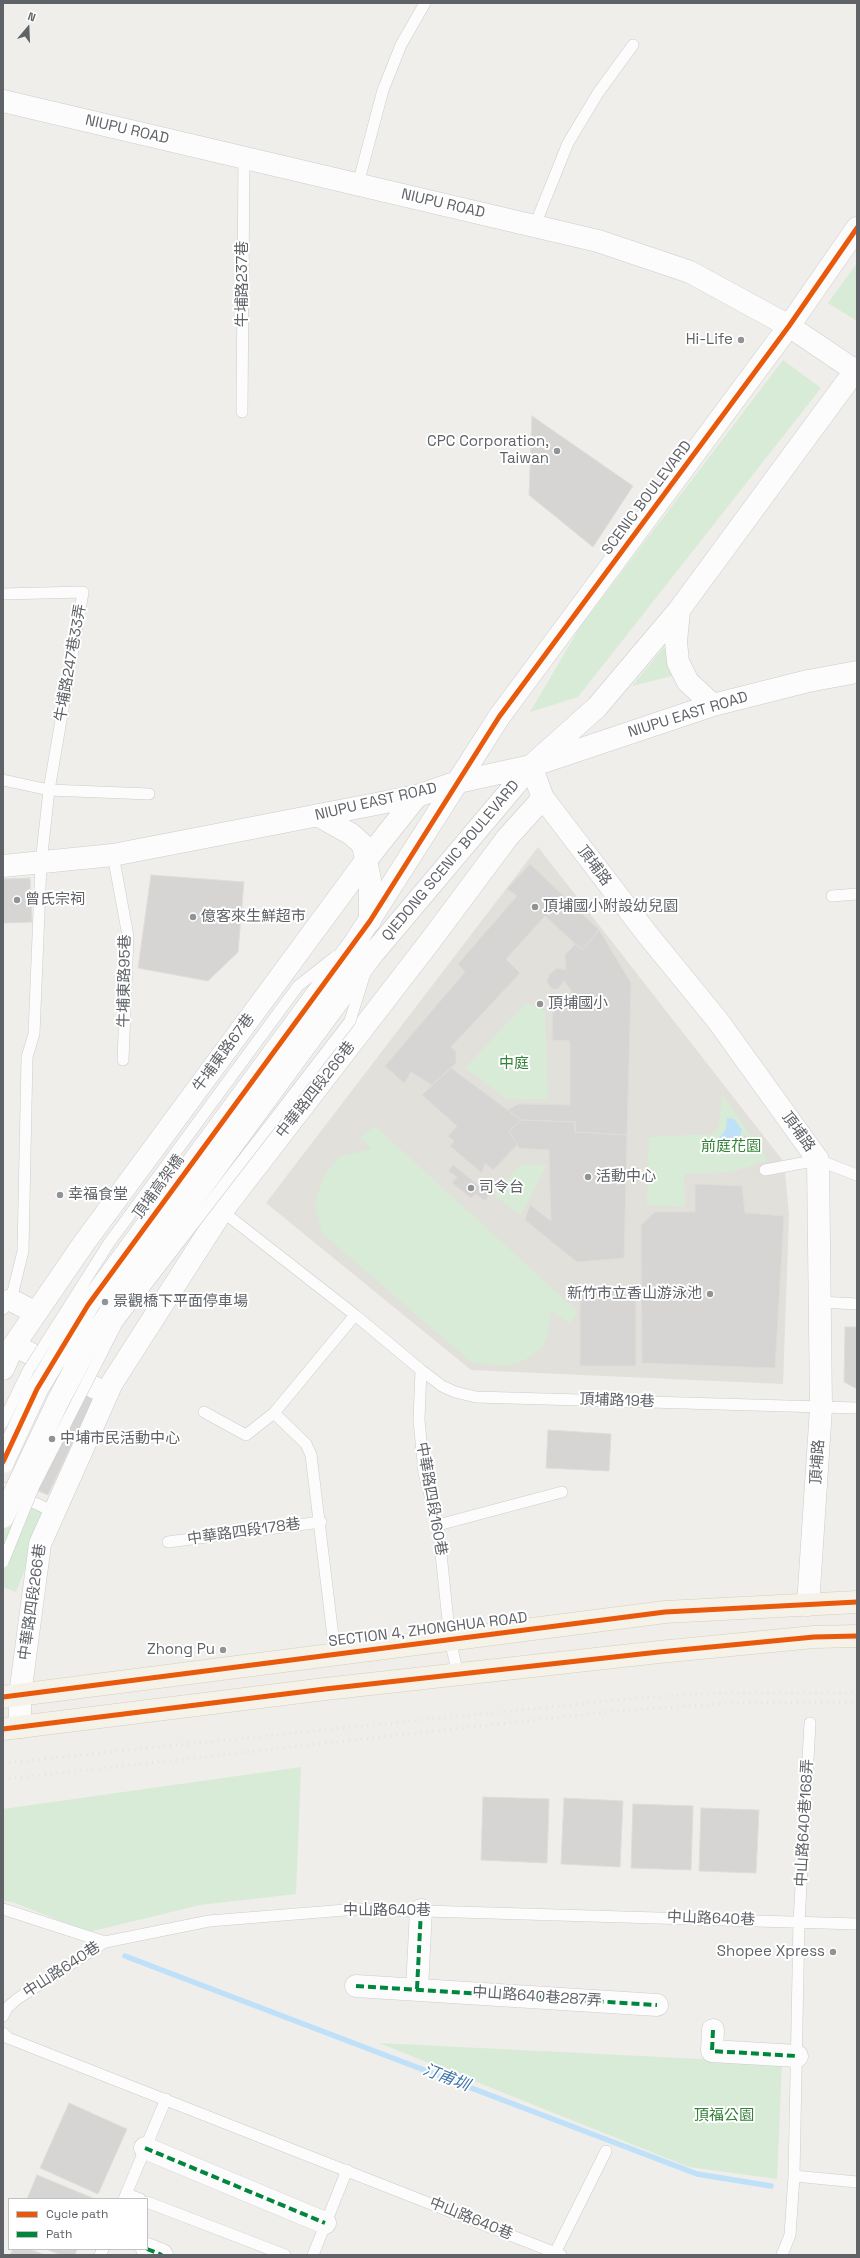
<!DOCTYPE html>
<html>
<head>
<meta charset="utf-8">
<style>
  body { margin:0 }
  #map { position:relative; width:860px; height:2258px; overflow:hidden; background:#efeeea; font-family:"Space Grotesk",sans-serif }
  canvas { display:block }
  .frame { position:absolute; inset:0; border:4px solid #5f6368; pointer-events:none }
  .legend { position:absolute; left:8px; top:2198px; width:140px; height:52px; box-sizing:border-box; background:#fff; border:1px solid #bfc1c3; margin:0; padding:5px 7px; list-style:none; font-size:12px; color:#5f6368 }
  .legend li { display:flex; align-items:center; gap:8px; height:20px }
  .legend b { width:20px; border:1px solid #bfc1c3 }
  .north { position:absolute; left:8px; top:8px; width:40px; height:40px; -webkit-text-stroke:3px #fff; paint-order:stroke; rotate:19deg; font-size:11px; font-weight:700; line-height:16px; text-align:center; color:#5f6368 }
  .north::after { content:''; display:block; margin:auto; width:14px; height:18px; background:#5f6368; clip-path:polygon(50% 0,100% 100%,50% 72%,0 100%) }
</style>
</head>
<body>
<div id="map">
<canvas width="860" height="2258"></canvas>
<div class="frame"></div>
<ul class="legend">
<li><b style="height:5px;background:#e8590c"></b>Cycle path</li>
<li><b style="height:5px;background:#00873e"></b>Path</li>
</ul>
<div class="north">N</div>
</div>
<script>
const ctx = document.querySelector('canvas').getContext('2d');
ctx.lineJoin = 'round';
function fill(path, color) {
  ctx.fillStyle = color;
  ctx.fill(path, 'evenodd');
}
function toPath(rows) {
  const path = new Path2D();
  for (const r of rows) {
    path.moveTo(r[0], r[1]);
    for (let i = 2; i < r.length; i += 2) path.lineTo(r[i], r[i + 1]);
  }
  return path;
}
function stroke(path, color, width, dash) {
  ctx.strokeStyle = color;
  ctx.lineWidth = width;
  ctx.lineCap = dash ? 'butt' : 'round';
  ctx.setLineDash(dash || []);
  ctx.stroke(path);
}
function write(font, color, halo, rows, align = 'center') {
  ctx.font = font + ' "Space Grotesk","Noto Sans TC",sans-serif';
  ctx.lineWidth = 4;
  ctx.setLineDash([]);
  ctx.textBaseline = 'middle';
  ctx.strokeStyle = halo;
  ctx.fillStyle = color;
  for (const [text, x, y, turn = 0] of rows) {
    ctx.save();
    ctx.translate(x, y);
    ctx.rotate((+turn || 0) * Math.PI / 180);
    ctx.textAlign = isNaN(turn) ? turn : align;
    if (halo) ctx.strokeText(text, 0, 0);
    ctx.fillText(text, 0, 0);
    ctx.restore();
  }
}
const education = toPath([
  [538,847,784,1162,789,1215,783,1384,471,1370,266,1203]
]);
const green = toPath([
  [857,263,857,321,828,303],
  [783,360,821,388,578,697,530,712,580,627],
  [664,647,672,676,632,686],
  [526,1003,545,1011,548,1099,507,1099,465,1068],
  [722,1094,768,1160,732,1172,684,1174,685,1207,647,1205,649,1137,712,1134,719,1127],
  [375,1126,578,1312,570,1323,551,1311,548,1334,542,1348,523,1361,505,1366,471,1362,322,1233,315,1208,317,1196,326,1173,339,1157,372,1149,360,1138],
  [520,1165,547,1165,521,1215,494,1195],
  [3,1497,47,1514,16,1592,3,1587],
  [301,1767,296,1894,200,1905,89,1932,12,1902,3,1901,3,1809],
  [379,2043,782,2063,777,2179,689,2167]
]);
const water = toPath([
  [727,1118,734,1119,742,1130,740,1136,724,1146,719,1143,719,1138,726,1129]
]);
const stream = toPath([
  [125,1956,697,2174,771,2186]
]);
const building = toPath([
  [532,416,633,486,593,547,529,495,532,416],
  [530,864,599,930,582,950,545,916,506,959,520,973,451,1047,456,1052,456,1063,432,1085,411,1072,404,1083,385,1066,465,972,458,964,517,896,507,889,530,864],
  [151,875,244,882,238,952,208,981,138,968,151,875],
  [30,878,32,922,3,923,3,879,30,878],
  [599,930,631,983,627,1135,575,1132,575,1122,521,1120,508,1110,518,1104,570,1105,570,1041,552,1040,553,1006,571,1007,571,990,564,981,558,989,552,989,547,982,549,975,557,968,566,970,565,955,575,944,582,950,599,930],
  [451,1068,521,1120,509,1131,517,1145,493,1170,485,1163,482,1173,450,1146,454,1141,448,1136,457,1126,422,1095,451,1068],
  [521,1120,575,1122,575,1132,627,1135,624,1258,577,1262,525,1220,530,1205,551,1221,549,1150,519,1148,509,1131,521,1120],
  [746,1136,751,1146,742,1151,737,1142,746,1136],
  [453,1165,490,1194,485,1201,476,1194,471,1198,452,1183,457,1177,448,1171,453,1165],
  [695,1184,742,1186,745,1213,784,1216,775,1368,642,1363,641,1225,655,1212,695,1212,695,1184],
  [636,1288,636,1366,580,1366,580,1289,636,1288],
  [845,1327,857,1327,857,1389,844,1382,845,1327],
  [58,1380,93,1399,48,1495,12,1480,58,1380],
  [548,1430,611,1434,609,1471,546,1468,548,1430],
  [483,1797,549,1799,547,1863,481,1860,483,1797],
  [564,1798,623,1801,620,1867,561,1864,564,1798],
  [633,1804,693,1806,691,1870,631,1868,633,1804],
  [701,1808,759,1810,756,1873,699,1871,701,1808],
  [69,2103,127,2129,98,2194,40,2168,69,2103],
  [37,2175,95,2199,27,2199,37,2175],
  [13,2249,30,2249,45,2255,10,2255,13,2249],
  [46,2249,77,2249,75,2255,61,2255,46,2249]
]);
const service = toPath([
  [358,184,383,90,401,45,425,3],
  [535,225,568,143,598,93,633,45],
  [242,412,244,157],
  [3,594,83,592,49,790,149,794],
  [3,780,49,790,41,863,34,1034,27,1057,23,1251,11,1300,3,1309],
  [113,855,128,936,123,1060],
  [832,896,857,894],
  [765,1170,818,1160,857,1175],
  [222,1211,355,1315,421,1370,442,1386,455,1392,476,1397,857,1408],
  [820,1302,857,1304],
  [421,1370,419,1420,424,1473,438,1525,450,1640,458,1674],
  [204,1412,246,1435,274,1413,355,1315],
  [274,1413,306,1444,311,1455,335,1653],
  [3,1488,54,1512],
  [438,1525,562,1492],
  [168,1542,321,1522],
  [3,1909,105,1942],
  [3,2016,7,2008,17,1999,105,1942,209,1921,358,1909,857,1924],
  [3,2033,8,2038,561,2255],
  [794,2176,857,2182],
  [126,2194,140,2199],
  [124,2199,166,2099],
  [147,2202,285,2255],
  [555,2253,606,2151],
  [100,2255,103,2249],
  [313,2255,347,2170],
  [782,2255,790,2235,794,2176,799,1922,810,1723]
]);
const minor = toPath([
  [531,766,543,798,647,934,718,1021,818,1160,821,1408,808,1605],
  [11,1300,36,1313],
  [14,1345,107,1394],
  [3,1369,14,1345,84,1243,367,859,417,796],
  [20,1727,20,1695,40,1544,112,1383,222,1211,431,940,507,838,543,798],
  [356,1986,657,2005],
  [417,1989,421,1910],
  [713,2030,712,2051,797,2056],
  [145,2148,325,2223],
  [147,2249,162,2255]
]);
const tertiary = toPath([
  [3,101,598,241,690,272,789,326,857,372],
  [679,610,676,642,678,662,688,682,713,705],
  [317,815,351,834,363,845,370,880,370,921],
  [3,866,113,855,417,796,458,782,531,766,713,705,808,681,857,672],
  [356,941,499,717,789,326,857,228],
  [371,956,531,766,597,707,679,610,857,368]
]);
const primary = toPath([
  [3,1697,665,1612,857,1602],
  [3,1729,325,1689,659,1652,814,1637,857,1636]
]);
const rail = toPath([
  [3,1763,636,1698,713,1693,857,1693],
  [3,1779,617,1711,733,1703,857,1702]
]);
const serviceBridge = toPath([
  [3,1422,28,1371,109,1243,298,986,335,957],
  [3,1562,34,1486,117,1323,350,1021,364,976]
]);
const tertiaryBridge = toPath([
  [3,1462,37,1389,88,1305,356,941],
  [3,1517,58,1401,85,1350,124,1292,371,956]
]);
const quiet = toPath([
  [356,1986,657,2005],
  [417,1989,421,1910],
  [713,2030,712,2051,797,2056],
  [145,2148,325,2223],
  [147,2249,162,2255]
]);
const cycleway = toPath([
  [3,1462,37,1389,88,1305,370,921,499,717,789,326,857,228],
  [3,1697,665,1612,857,1602],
  [3,1729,325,1689,659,1652,814,1637,857,1636]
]);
const markers = [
  [741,340,4,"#919496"],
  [557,451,4,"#919496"],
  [17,900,4,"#919496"],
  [535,907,4,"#919496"],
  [193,917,4,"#919496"],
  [540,1004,4,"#919496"],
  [588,1177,4,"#919496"],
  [471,1188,4,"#919496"],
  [60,1195,4,"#919496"],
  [710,1294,4,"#919496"],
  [105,1302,4,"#919496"],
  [52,1439,4,"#919496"],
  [223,1650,4,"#919496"],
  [833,1952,4,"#919496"]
];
const streetNames = [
  ["NIUPU ROAD",127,130,13],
  ["NIUPU ROAD",443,204,13],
  ["牛埔路237巷",243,284,-90],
  ["SCENIC BOULEVARD",647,498,-53],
  ["牛埔路247巷33弄",71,663,-80],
  ["NIUPU EAST ROAD",688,715,-17],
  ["NIUPU EAST ROAD",376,802,-13],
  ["QIEDONG SCENIC BOULEVARD",451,861,-50],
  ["頂埔路",594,866,53],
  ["牛埔東路95巷",125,981,-89],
  ["牛埔東路67巷",224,1053,-54],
  ["中華路四段266巷",316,1090,-52],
  ["頂埔路",798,1132,54],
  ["頂埔高架橋",159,1187,-54],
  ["頂埔路19巷",617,1401,2],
  ["頂埔路",818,1462,-86],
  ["中華路四段160巷",431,1499,80],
  ["中華路四段178巷",244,1532,-8],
  ["中華路四段266巷",33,1602,-82],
  ["SECTION 4, ZHONGHUA ROAD",428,1630,-7],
  ["中山路640巷168弄",805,1823,-87],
  ["中山路640巷",387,1911],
  ["中山路640巷",711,1919,2],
  ["中山路640巷",62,1970,-33],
  ["中山路640巷287弄",537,1997,4],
  ["中山路640巷",471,2219,22]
];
const poiNames = [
  ["Hi-Life",733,340,"right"],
  ["CPC Corporation,",549,442,"right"],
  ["Taiwan",549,459,"right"],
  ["曾氏宗祠",25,900],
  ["頂埔國小附設幼兒園",543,907],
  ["億客來生鮮超市",201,917],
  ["頂埔國小",548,1004],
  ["活動中心",596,1177],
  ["司令台",479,1188],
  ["幸福食堂",68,1195],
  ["新竹市立香山游泳池",702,1294,"right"],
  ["景觀橋下平面停車場",113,1302],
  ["中埔市民活動中心",60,1439],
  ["Zhong Pu",215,1650,"right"],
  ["Shopee Xpress",825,1952,"right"]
];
const parkNames = [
  ["中庭",514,1064],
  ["前庭花園",731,1147],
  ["頂福公園",724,2116]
];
const waterNames = [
  ["汀甫圳",446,2078,21]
];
fill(education, '#e2e0da');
fill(green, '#d8ebd6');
fill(water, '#bfe0f9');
stroke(stream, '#bfe0f9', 5.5);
fill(building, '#d6d5d3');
stroke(building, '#deddd9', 1);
stroke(service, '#cbcccc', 12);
stroke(minor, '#cbcccc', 23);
stroke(tertiary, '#cbcccc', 23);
stroke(primary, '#d7ceb8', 23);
stroke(service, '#fdfcfc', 11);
stroke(minor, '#fdfcfc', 22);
stroke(tertiary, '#fdfcfc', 22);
stroke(primary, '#f4f2e9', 22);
stroke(rail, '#e4e4e4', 3, [1, 5]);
stroke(serviceBridge, '#cbcccc', 12, []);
stroke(tertiaryBridge, '#cbcccc', 23, []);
stroke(serviceBridge, '#fdfcfc', 11);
stroke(tertiaryBridge, '#fdfcfc', 22);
stroke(quiet, '#00873e', 4, [8, 4]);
stroke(cycleway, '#e8590c', 5);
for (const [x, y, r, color] of markers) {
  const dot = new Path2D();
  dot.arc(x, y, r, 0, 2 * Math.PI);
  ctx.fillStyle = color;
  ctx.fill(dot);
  stroke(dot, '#fff', 1.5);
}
write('15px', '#5f6368', '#fff', streetNames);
write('15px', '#5f6368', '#fff', poiNames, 'left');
write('15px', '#348238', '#fff', parkNames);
write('italic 16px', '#4174aa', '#fff', waterNames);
</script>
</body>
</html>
